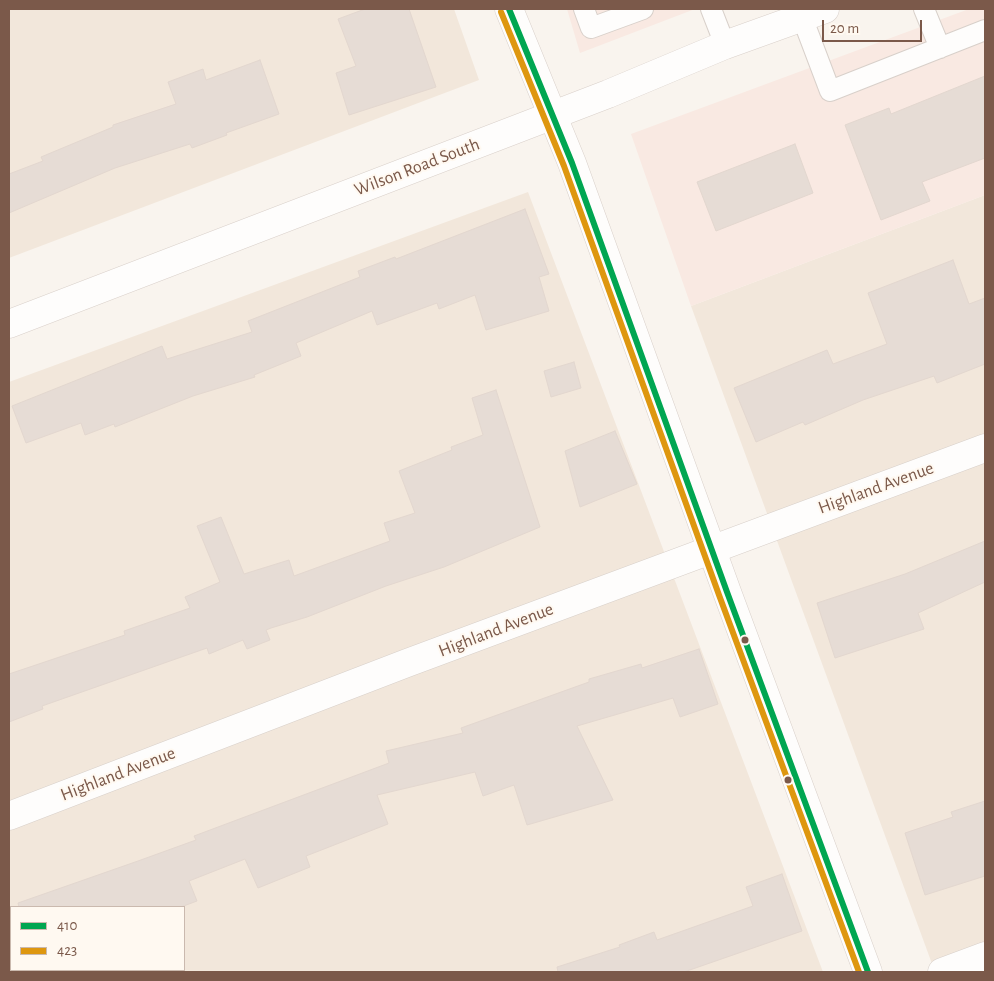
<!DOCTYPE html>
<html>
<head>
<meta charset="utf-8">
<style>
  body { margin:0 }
  #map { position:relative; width:994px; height:981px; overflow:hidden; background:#f9f4ee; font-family:"Alegreya Sans",sans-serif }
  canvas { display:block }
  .frame { position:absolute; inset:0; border:10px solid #7b594a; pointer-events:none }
  .legend { position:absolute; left:10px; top:906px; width:175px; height:65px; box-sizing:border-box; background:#fff9f1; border:1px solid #cab9ae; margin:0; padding:6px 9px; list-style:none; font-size:15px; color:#7b594a }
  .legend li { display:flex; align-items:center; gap:10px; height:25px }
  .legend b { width:25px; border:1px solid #cab9ae }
  .scale { position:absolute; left:822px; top:20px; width:100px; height:22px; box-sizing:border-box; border:2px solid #7b594a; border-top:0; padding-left:6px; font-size:15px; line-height:18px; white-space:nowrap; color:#7b594a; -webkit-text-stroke:4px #fff9f1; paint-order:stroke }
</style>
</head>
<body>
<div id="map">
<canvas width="994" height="981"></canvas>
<div class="frame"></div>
<ul class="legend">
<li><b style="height:6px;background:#00a651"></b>410</li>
<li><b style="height:6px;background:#de970f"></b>423</li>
</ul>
<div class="scale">20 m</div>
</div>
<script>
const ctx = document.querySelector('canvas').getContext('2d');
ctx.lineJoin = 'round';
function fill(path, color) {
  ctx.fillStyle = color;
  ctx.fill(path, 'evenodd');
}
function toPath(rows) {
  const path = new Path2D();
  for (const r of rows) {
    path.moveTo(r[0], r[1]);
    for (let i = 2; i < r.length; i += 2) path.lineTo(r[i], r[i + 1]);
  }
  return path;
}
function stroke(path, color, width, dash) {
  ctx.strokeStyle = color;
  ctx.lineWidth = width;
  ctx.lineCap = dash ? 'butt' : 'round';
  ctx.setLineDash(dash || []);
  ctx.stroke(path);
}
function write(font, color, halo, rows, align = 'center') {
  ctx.font = font + ' "Alegreya Sans",sans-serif';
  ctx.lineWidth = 4;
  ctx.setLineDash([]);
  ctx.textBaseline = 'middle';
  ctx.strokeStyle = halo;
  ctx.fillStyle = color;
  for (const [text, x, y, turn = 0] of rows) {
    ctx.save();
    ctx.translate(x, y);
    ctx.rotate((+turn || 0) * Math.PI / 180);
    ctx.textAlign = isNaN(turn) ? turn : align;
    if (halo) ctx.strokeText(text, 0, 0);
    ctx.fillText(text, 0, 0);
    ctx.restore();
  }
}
const residential = toPath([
  [9,9,454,9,479,80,9,258],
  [528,192,823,972,9,972,9,382],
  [11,907,184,907,184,970,11,970],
  [985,195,985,972,935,972,691,306]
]);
const commercial = toPath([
  [567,9,695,9,580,53],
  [969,9,985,9,985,195,691,306,631,134]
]);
const building = toPath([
  [365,9,409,9,436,87,349,115,336,73,356,66,338,19,365,9],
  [260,60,279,114,226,133,227,135,192,148,190,144,115,168,9,213,9,174,43,161,41,157,113,127,113,125,176,104,168,82,203,69,206,80,260,60],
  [985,76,985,158,922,182,930,201,881,220,845,125,889,108,891,114,985,76],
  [795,144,813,193,716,231,697,182,795,144],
  [525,209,549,274,539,277,549,311,486,330,475,295,439,309,437,303,377,325,372,311,296,343,301,356,254,375,255,377,193,396,115,427,114,424,85,435,81,423,26,443,12,406,162,346,167,359,252,332,248,321,360,277,358,271,395,257,396,259,525,209],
  [953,260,969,304,985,298,985,364,937,383,934,376,863,400,805,425,803,422,756,442,734,388,827,350,833,364,887,344,868,293,953,260],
  [574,362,581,388,551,397,544,371,574,362],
  [496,390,540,527,444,567,386,586,307,617,271,628,266,630,270,640,247,649,243,640,209,654,207,648,42,706,43,709,9,722,9,674,125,635,124,631,190,608,185,597,220,582,197,526,221,517,244,574,289,560,294,576,390,541,384,523,415,513,399,471,452,450,451,447,483,435,472,398,496,390],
  [615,431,637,484,580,507,565,451,615,431],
  [985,541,985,582,918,613,924,629,835,658,817,603,905,574,985,541],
  [699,649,718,704,680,717,673,698,577,726,613,800,527,825,514,785,483,796,475,772,377,795,388,824,306,856,310,867,258,888,245,859,189,881,197,901,181,907,19,907,18,903,138,861,196,840,194,836,389,763,386,751,463,733,461,728,589,682,589,679,641,664,642,668,699,649],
  [985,801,985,876,925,895,905,833,953,817,951,812,985,801],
  [782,874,802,931,684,972,558,972,557,967,620,947,619,945,654,932,657,940,753,906,746,887,782,874]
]);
const service = toPath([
  [584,9,591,28,643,9],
  [711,9,725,45],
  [924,9,940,48],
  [802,17,830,91,985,30]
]);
const minor = toPath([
  [9,816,407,663,985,448],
  [942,972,985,956]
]);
const secondary = toPath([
  [509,9,572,163,727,592,868,972],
  [9,324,608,94,725,45,825,9]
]);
const bus1 = toPath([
  [509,9,572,163,727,592,868,972]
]);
const bus2 = toPath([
  [501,12,564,166,719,595,859,972]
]);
const markers = [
  [745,640,4.5,"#7b594a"],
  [788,780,4.5,"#7b594a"]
];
const streetNames = [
  ["Wilson Road South",417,167,-21],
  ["Highland Avenue",876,488,-20],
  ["Highland Avenue",496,630,-21],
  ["Highland Avenue",118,774,-21]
];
fill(residential, '#f2e7db');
fill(commercial, '#f9e9e2');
fill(building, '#e6dcd5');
stroke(building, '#e3d7cf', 1);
stroke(service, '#d8d0ca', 22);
stroke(minor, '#d8d0ca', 29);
stroke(secondary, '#d9d0ca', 29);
stroke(service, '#fefdfc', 20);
stroke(minor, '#fefdfc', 28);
stroke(secondary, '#fefdfc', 28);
stroke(bus1, '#00a651', 6);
stroke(bus2, '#de970f', 6);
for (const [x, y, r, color] of markers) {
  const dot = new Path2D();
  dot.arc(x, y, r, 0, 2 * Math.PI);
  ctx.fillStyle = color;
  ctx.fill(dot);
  stroke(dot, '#fff9f1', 2);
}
write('18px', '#7b594a', '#fff9f1', streetNames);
</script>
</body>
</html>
